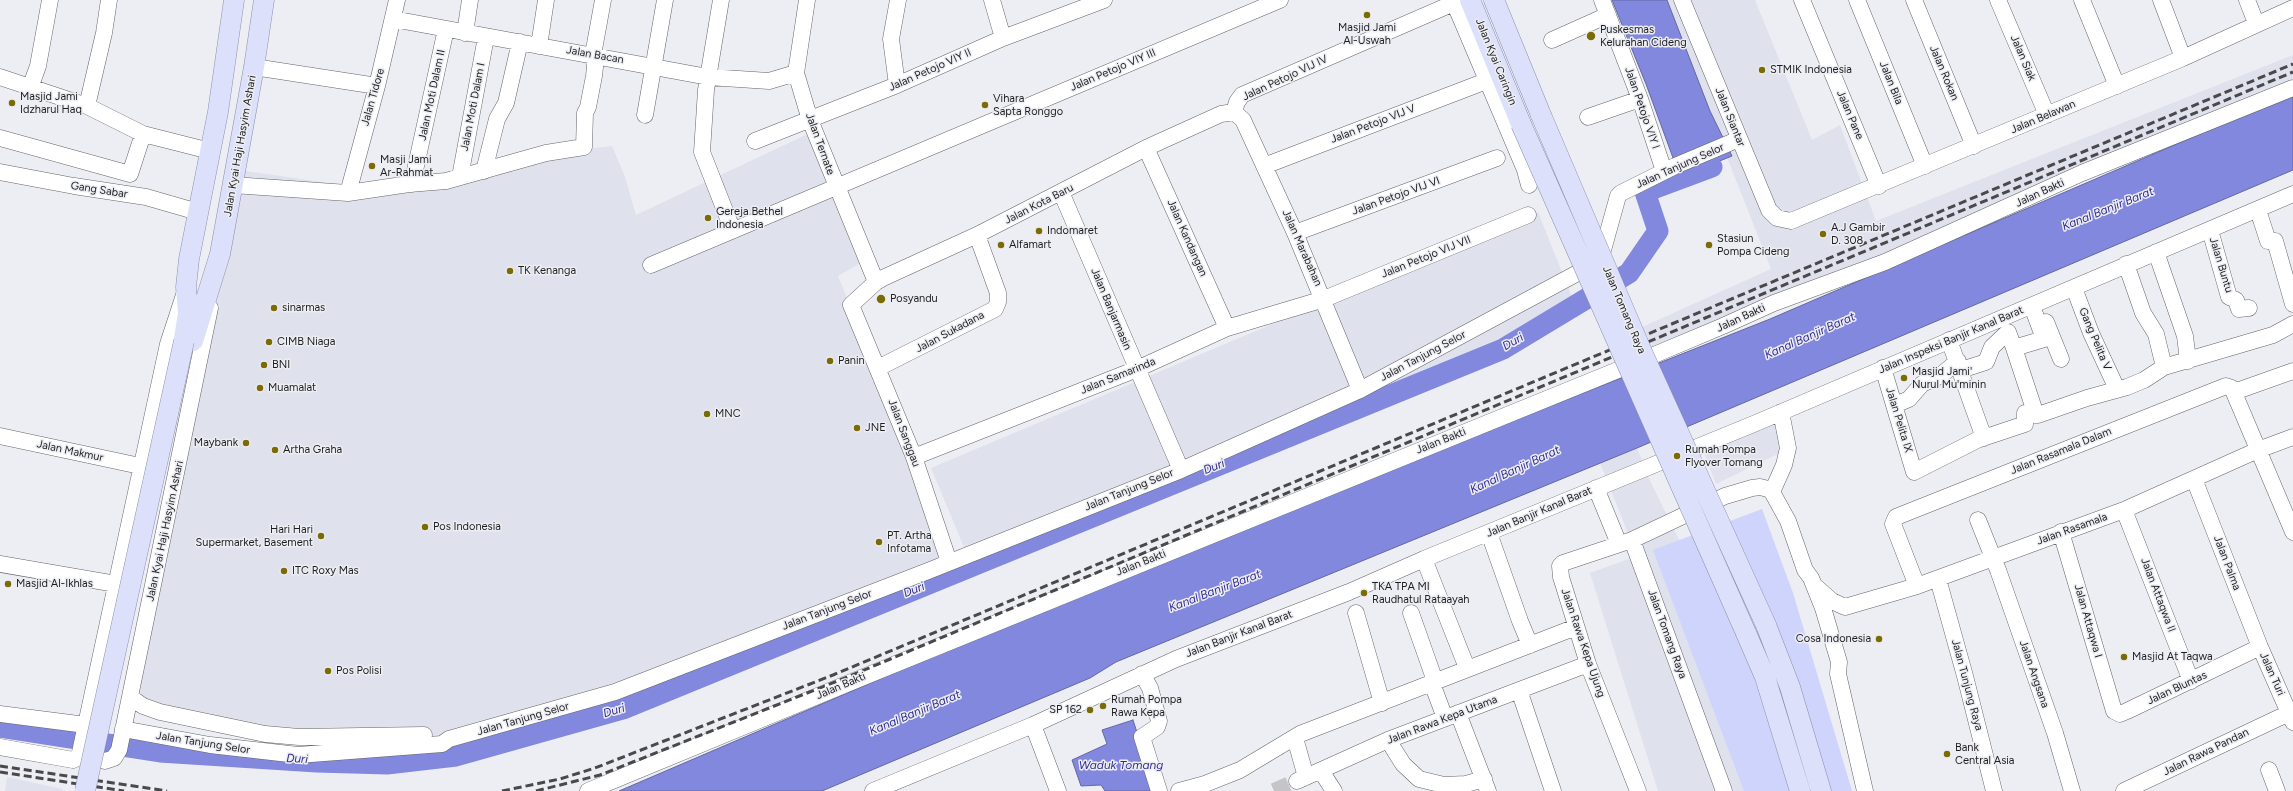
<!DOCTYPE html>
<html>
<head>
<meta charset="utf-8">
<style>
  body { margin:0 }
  canvas { display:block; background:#edeef3 }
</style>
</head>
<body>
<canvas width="2293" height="791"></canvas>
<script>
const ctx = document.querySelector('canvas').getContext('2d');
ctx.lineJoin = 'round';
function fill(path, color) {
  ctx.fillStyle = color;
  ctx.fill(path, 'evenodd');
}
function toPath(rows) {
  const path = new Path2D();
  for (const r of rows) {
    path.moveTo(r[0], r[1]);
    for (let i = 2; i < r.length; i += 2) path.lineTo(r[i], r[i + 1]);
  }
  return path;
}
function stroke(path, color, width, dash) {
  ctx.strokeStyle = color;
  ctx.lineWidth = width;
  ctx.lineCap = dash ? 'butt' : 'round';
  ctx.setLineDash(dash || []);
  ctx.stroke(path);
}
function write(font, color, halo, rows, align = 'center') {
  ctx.font = font + ' Figtree,sans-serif';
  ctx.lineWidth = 3;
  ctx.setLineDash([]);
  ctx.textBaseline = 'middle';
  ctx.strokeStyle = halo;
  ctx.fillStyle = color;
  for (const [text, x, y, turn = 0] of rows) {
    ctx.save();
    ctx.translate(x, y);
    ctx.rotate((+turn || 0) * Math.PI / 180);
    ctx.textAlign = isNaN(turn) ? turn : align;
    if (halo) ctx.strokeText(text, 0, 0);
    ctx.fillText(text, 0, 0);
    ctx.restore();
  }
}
const built = toPath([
  [1612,0,1755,0,1812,140,1840,125,1876,221,2293,55,2293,82,1651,353,1640,328,1771,269,1719,137,1674,157],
  [812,132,866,260,838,276,952,555,531,717,442,736,299,737,130,697,239,170,356,187,413,177,454,172,513,157,612,146,625,177,636,215],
  [1538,212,1576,307,968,557,931,468],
  [1774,417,1784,451,1716,484,1702,448],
  [1637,448,1651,483,1691,564,1779,791,1658,791,1590,573,1637,556,1600,463],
  [7,777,63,789,63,791,5,791]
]);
const green = toPath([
  [1762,509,1793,593,1852,791,1744,791,1653,550]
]);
const water = toPath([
  [1612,0,1667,0,1710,111,1732,156,1680,177,1646,84,1612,0],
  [2293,94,2293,170,1637,448,1116,662,1090,678,822,791,619,791,1099,585,1770,319,2293,94],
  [1133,720,1156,791,1105,791,1101,785,1081,786,1072,760,1107,744,1102,730,1133,720]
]);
const river = toPath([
  [0,727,160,752,317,762,387,764,456,756,623,709,1503,349,1629,273,1658,231,1645,192,1712,167]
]);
const minorTunnel = toPath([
  [1274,791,1297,781]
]);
const minor = toPath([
  [721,0,706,90,702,152,731,226],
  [807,0,796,73,810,120,876,282],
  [992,0,1003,38],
  [1453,0,1525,170,1529,185],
  [1602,0,1640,99,1664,171],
  [1682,0,1769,210,1777,218,1791,221,2183,58,2293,8],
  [1802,0,1879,186],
  [1857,0,1925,166],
  [1914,0,1974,146],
  [1998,0,2047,115],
  [2082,0,2117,86],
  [2161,0,2183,58],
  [2247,0,2256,23],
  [393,19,708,77,769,81,796,73],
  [465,33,470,0],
  [1552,40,1608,15],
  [539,46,546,0],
  [254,67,377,86],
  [0,77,87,106,143,134,210,151],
  [897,85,891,39,898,0],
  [30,88,38,66,50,0],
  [87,106,104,33,109,0],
  [1234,112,1243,120,1295,233,1360,390],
  [1234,112,1237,102,1242,95,1454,3],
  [645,115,665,0],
  [1588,117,1640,99],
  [0,138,130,174,143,134],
  [755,141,897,85,1003,38,1104,0],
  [1146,148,1227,328],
  [1264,166,1481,83],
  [484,171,497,119,506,103,520,42],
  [0,172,74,186,146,197,198,212],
  [460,177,486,37],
  [412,184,446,29],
  [233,185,348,193,409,184,446,181,546,153,584,147,585,113,588,107,594,76,595,67,593,55,603,0],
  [1061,192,1181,470],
  [348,193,377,86,397,0],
  [2258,210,2268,241,2275,241,2293,304],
  [2210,230,2229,297,2236,300,2239,309,2249,308],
  [1295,233,1497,158],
  [2156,252,2185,336,2188,361],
  [2126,264,2143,313,2156,334,2164,367],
  [651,265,1280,0],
  [2074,288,2091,333,2117,389],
  [2032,306,2044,339,2014,348,2036,415],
  [2046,322,2061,359],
  [1949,340,1984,438],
  [878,368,995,309,998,302,998,293,977,235],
  [1883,368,1914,472,1977,440,2025,424,2025,413,2038,415,2087,398,2127,387,2144,380,2164,367,2273,335,2293,324],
  [1961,370,1986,362,1992,347,2008,332,2014,348],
  [2234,392,2293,371],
  [1895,405,1909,399,1922,384,1940,376,1958,361],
  [0,436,140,466],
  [914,457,1137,369,1227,328,1324,299,1528,215],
  [2194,479,2260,647,2293,722],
  [1596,488,1619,544],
  [1772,492,1784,465,1788,448,1781,412],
  [2124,510,2191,681],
  [1978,520,1998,570,2055,733,2072,791],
  [2061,532,2114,711,2120,714,2127,711,2260,647],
  [1489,533,1520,621,1530,645],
  [1632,540,1724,791],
  [1424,559,1467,668],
  [949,562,914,457,851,305,876,282,883,278,977,235,1146,148,1221,114,1234,112],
  [0,564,116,584],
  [1938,579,1965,676,1994,791],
  [1815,586,1832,601,1845,607,1917,586,2124,510,2258,450,2293,437],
  [1917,586,1893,524,1896,517,2226,386,2232,388,2293,532],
  [1356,613,1382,703],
  [1411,613,1435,681],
  [1142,674,1150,688,1159,721,1157,727,1142,737,1159,791],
  [1433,686,1445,718],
  [1519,690,1553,791],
  [130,697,143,706,160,712,265,734,299,737,424,735],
  [1458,713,1488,791],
  [0,714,86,725],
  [1033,725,1058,791],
  [123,729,210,745,298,755,442,744,449,739,615,692,928,571,1181,470,1360,390,1585,269,1596,261,1603,250,1618,196,1621,193,1675,166,1739,139],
  [1295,738,1306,777],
  [1388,740,1403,764,1419,779,1444,785,1466,784,1484,779],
  [0,747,73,760,79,757,168,344,186,289],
  [84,751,91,758,105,761,114,758,119,750,210,308],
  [2269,770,2277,791],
  [1321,771,1334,791],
  [1297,781,1388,740,1588,664],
  [588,791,861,678,1635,363,1723,326,1774,303,1885,262,2082,173,2293,88],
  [873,791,1033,725,1176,659,1349,592,1424,559,1756,423,2293,194],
  [1179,791,1205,784,1240,770,1300,734,1576,627],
  [1638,791,1588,664,1561,577,1560,566,1563,563,1632,540,1725,496,1752,488,1760,487,1768,489,1772,492,1788,521,1805,570,1811,578,1823,608,1839,662,1838,674,1865,791],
  [2124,791,2289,713]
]);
const major = toPath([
  [1470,0,1521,124],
  [1494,0,1541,115],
  [184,339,188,313,186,287,189,259,218,112,234,0],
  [193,341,220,254,254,67,264,0],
  [1766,625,1790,687,1821,791],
  [1746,633,1765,677,1800,791]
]);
const rail = toPath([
  [0,766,167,791],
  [0,772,124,791],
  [502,791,560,779,595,768,833,675,2293,64],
  [536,791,600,775,845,678,2293,72]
]);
const majorBridge = toPath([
  [1541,115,1642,352,1766,625],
  [1521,124,1746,633],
  [85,791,184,341]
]);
const markers = [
  [1367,15,4,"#7b6b04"],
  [1591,36,5,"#7b6b04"],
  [1762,70,4,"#7b6b04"],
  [12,103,4,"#7b6b04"],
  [985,105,4,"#7b6b04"],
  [372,166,4,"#7b6b04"],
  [708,218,4,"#7b6b04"],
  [1039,231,4,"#7b6b04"],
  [1823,234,4,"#7b6b04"],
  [1001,245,4,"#7b6b04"],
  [1709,245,4,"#7b6b04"],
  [510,271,4,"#7b6b04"],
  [881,299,5,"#7b6b04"],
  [274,308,4,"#7b6b04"],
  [269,342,4,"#7b6b04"],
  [830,361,4,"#7b6b04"],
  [264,365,4,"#7b6b04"],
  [1904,378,4,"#7b6b04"],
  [260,388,4,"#7b6b04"],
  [707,414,4,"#7b6b04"],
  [857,428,4,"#7b6b04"],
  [246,443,4,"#7b6b04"],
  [275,450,4,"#7b6b04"],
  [1677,456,4,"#7b6b04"],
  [425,527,4,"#7b6b04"],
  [321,536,4,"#7b6b04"],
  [879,542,4,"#7b6b04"],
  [284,571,4,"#7b6b04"],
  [8,584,4,"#7b6b04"],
  [1364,593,4,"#7b6b04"],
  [1879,639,4,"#7b6b04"],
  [2124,657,4,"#7b6b04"],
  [328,671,4,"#7b6b04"],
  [1103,706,4,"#7b6b04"],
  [1090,710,4,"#7b6b04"],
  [1947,754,4,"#7b6b04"]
];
const poiNames = [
  ["Masjid Jami",1367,28,"center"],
  ["Al-Uswah",1367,41,"center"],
  ["Puskesmas",1600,30],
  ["Kelurahan Cideng",1600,43],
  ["STMIK Indonesia",1770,70],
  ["Masjid Jami",20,97],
  ["Idzharul Haq",20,110],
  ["Vihara",993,99],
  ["Sapta Ronggo",993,112],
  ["Masji Jami",380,160],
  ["Ar-Rahmat",380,173],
  ["Gereja Bethel",716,212],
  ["Indonesia",716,225],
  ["A.J Gambir",1831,228],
  ["D. 308",1831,241],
  ["Indomaret",1047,231],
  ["Stasiun",1717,239],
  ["Pompa Cideng",1717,252],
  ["Alfamart",1009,245],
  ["TK Kenanga",518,271],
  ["Posyandu",890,299],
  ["sinarmas",282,308],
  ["CIMB Niaga",277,342],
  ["Panin",838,361],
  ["BNI",272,365],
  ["Masjid Jami'",1912,372],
  ["Nurul Mu'minin",1912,385],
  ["Muamalat",268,388],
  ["MNC",715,414],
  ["JNE",865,428],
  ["Maybank",238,443,"right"],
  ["Artha Graha",283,450],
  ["Rumah Pompa",1685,450],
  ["Flyover Tomang",1685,463],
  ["Pos Indonesia",433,527],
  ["Hari Hari",313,530,"right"],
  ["Supermarket, Basement",313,543,"right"],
  ["PT. Artha",887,536],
  ["Infotama",887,549],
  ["ITC Roxy Mas",292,571],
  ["Masjid Al-Ikhlas",16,584],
  ["TKA TPA MI",1372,587],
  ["Raudhatul Rataayah",1372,600],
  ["Cosa Indonesia",1871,639,"right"],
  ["Masjid At Taqwa",2132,657],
  ["Pos Polisi",336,671],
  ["Rumah Pompa",1111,700],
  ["Rawa Kepa",1111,713],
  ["SP 162",1082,710,"right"],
  ["Bank",1955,748],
  ["Central Asia",1955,761]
];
const streetNames = [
  ["Jalan Bacan",595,55,10],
  ["Jalan Siak",2023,58,67],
  ["Jalan Kyai Caringin",1496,62,68],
  ["Jalan Petojo VIY II",930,70,-24],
  ["Jalan Petojo VIY III",1113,70,-23],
  ["Jalan Rokan",1944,73,67],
  ["Jalan Petojo VIJ IV",1285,78,-25],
  ["Jalan Bila",1891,83,68],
  ["Jalan Moti Dalam II",432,95,-78],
  ["Jalan Tidore",373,97,-74],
  ["Jalan Moti Dalam I",473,107,-79],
  ["Jalan Petojo VIY I",1642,108,71],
  ["Jalan Pane",1850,115,67],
  ["Jalan Siantar",1730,117,68],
  ["Jalan Belawan",2043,117,-23],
  ["Jalan Petojo VIJ V",1373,124,-21],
  ["Jalan Ternate",820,144,70],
  ["Jalan Kyai Haji Hasyim Ashari",240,146,-80],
  ["Jalan Tanjung Selor",1680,166,-24],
  ["Gang Sabar",99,190,9],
  ["Jalan Bakti",2040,193,-25],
  ["Jalan Petojo VIJ VI",1396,196,-20],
  ["Jalan Kota Baru",1039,204,-27],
  ["Jalan Kandangan",1187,238,66],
  ["Jalan Marabahan",1302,248,66],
  ["Jalan Petojo VIJ VII",1426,257,-22],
  ["Jalan Buntu",2221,265,73],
  ["Jalan Banjarmasin",1111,309,67],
  ["Jalan Tomang Raya",1624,310,67],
  ["Jalan Bakti",1741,318,-25],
  ["Jalan Sukadana",950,332,-28],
  ["Gang Pelita V",2095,339,67],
  ["Jalan Inspeksi Banjir Kanal Barat",1951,340,-23],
  ["Jalan Tanjung Selor",1423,356,-28],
  ["Jalan Samarinda",1118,376,-22],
  ["Jalan Pelita IX",1899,420,73],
  ["Jalan Sanggau",904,433,69],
  ["Jalan Bakti",1441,441,-22],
  ["Jalan Makmur",70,451,12],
  ["Jalan Rasamala Dalam",2061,451,-22],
  ["Jalan Tanjung Selor",1129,490,-22],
  ["Jalan Banjir Kanal Barat",1539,512,-23],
  ["Jalan Rasamala",2072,529,-20],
  ["Jalan Kyai Haji Hasyim Ashari",165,531,-78],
  ["Jalan Bakti",1141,563,-22],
  ["Jalan Palma",2227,563,69],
  ["Jalan Attaqwa II",2158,595,69],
  ["Jalan Tanjung Selor",827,610,-21],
  ["Jalan Attaqwa I",2088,621,74],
  ["Jalan Banjir Kanal Barat",1239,634,-21],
  ["Jalan Tomang Raya",1667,634,70],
  ["Jalan Rawa Kepa Ujung",1583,643,71],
  ["Jalan Angsana",2034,674,71],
  ["Jalan Turi",2272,674,66],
  ["Jalan Tunjung Raya",1967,685,75],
  ["Jalan Bakti",841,686,-23],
  ["Jalan Bluntas",2177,688,-25],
  ["Jalan Tanjung Selor",523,719,-16],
  ["Jalan Rawa Kepa Utama",1442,720,-21],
  ["Jalan Tanjung Selor",203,743,9],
  ["Jalan Rawa Pandan",2206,752,-26]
];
const waterNames = [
  ["Kanal Banjir Barat",2108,209,-22],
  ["Kanal Banjir Barat",1810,336,-24],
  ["Duri",1513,342,-30],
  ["Duri",1214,467,-22],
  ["Kanal Banjir Barat",1515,470,-25],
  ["Duri",914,590,-22],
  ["Kanal Banjir Barat",1215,591,-21],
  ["Duri",614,711,-17],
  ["Kanal Banjir Barat",915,713,-23],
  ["Duri",297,759,3],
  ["Waduk Tomang",1121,765]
];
fill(built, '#dfe1ed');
fill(green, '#ced4fb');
fill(water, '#8188dd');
stroke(water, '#6368a4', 1);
stroke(river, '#8188dd', 21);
stroke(minorTunnel, '#c4c4c9', 16, [16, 8]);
stroke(minor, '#64656a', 17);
stroke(major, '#8b8eac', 21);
stroke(minor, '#fff', 16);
stroke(major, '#dce0fa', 20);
stroke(rail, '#49494c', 3, [8, 4]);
stroke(majorBridge, '#8b8eac', 21, []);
stroke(majorBridge, '#dce0fa', 20);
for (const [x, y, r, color] of markers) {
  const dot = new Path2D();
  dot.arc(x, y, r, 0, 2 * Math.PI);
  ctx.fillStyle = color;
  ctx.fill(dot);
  stroke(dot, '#edeef3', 1.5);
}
write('11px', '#1e1e20', '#edeef3', poiNames, 'left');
write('11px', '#1e1e20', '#edeef3', streetNames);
write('italic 12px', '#342d8f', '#edeef3', waterNames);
</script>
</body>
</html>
